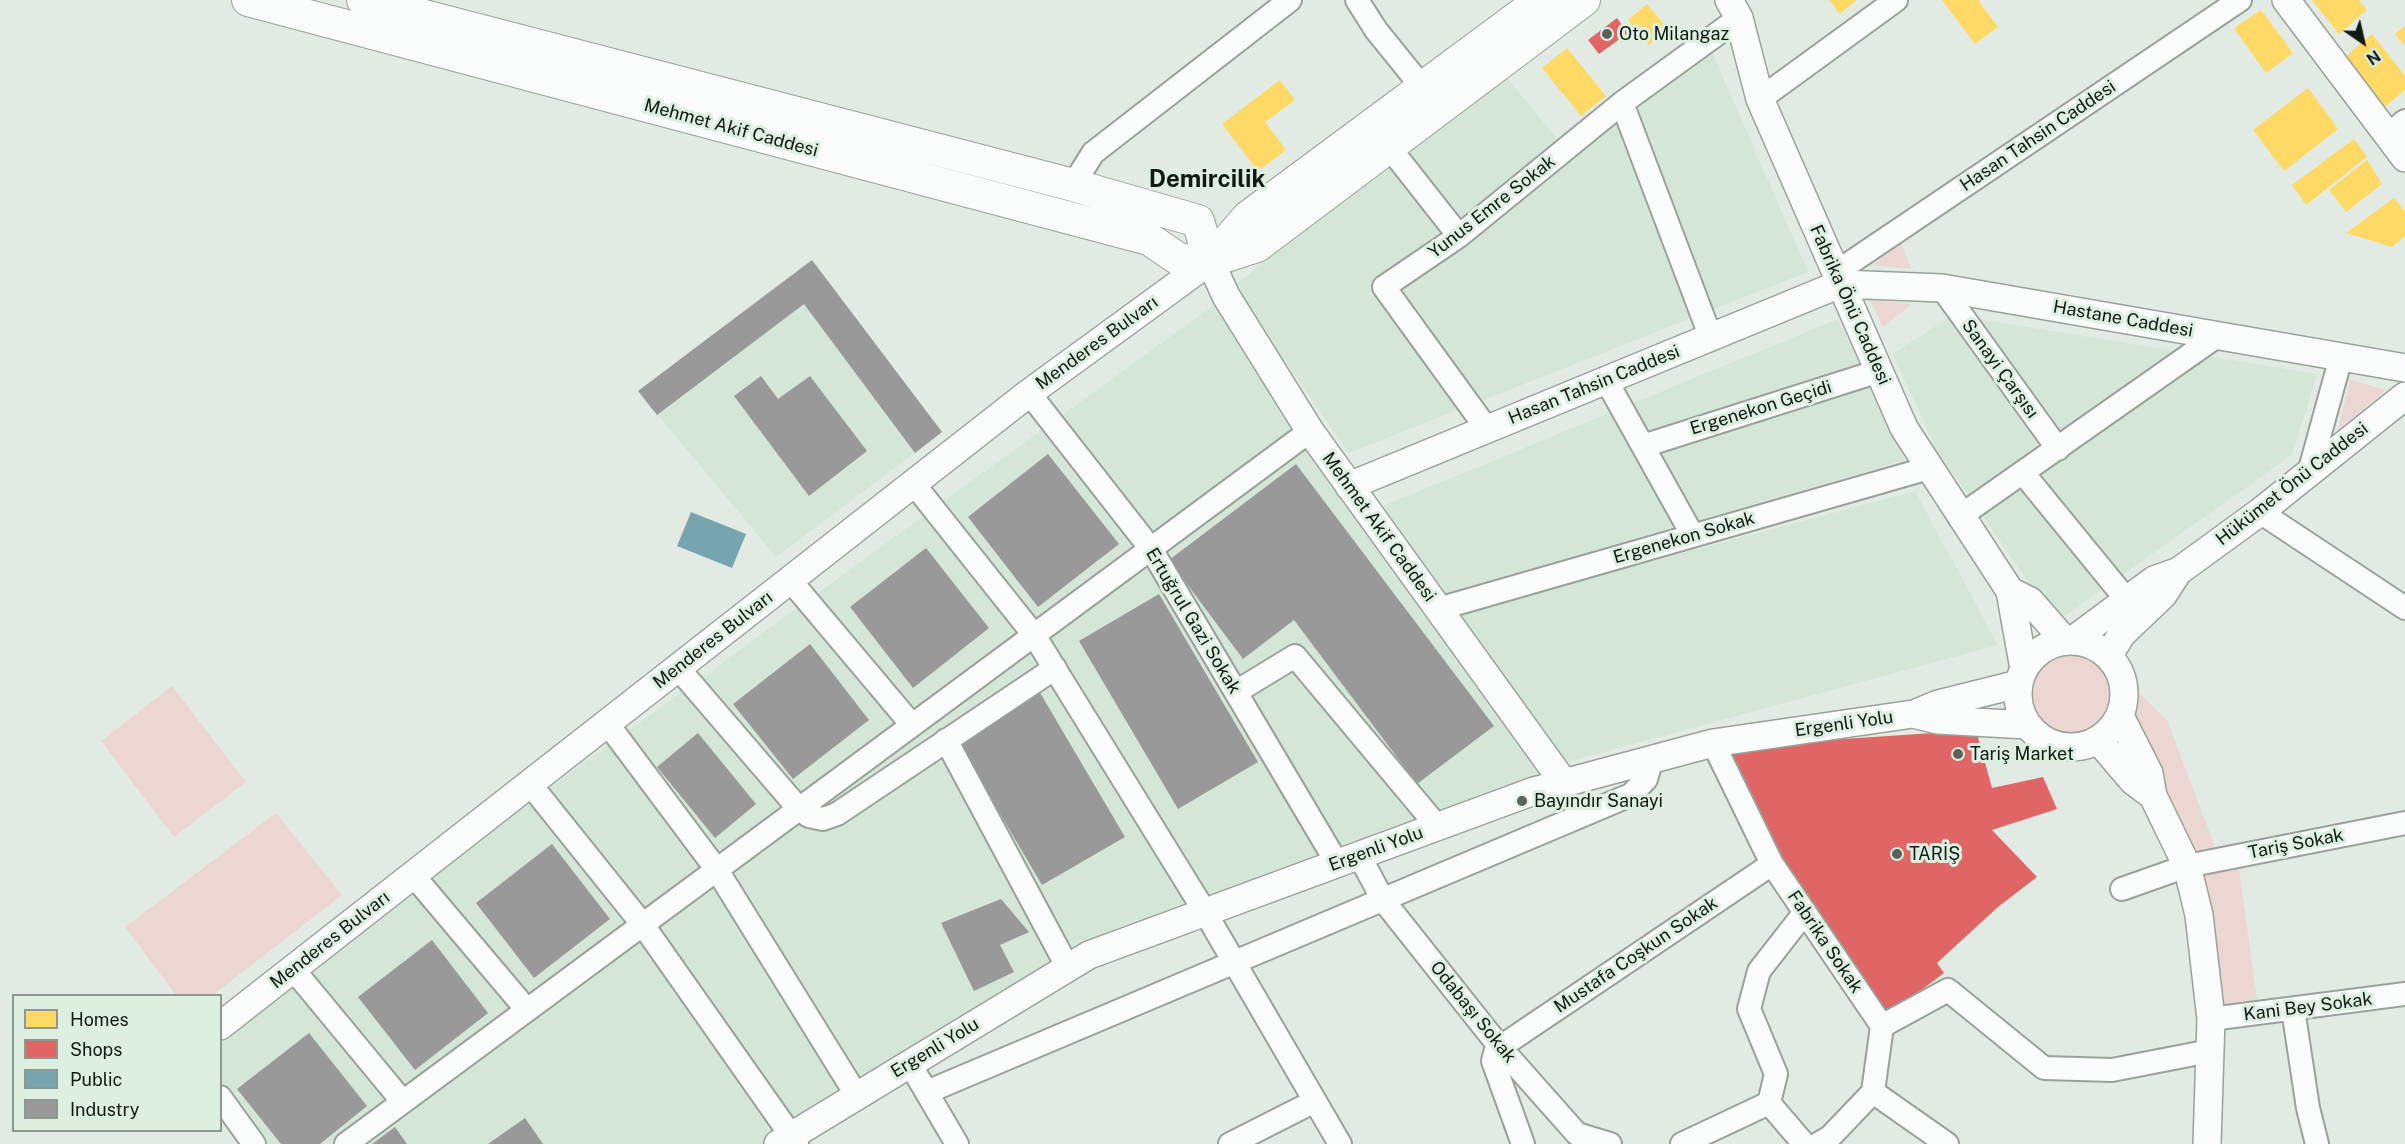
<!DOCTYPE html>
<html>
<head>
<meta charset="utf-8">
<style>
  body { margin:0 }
  #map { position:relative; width:2405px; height:1144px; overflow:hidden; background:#e1ebe3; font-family:"Public Sans",sans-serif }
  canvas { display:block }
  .legend { position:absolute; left:12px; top:994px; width:210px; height:138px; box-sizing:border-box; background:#ddefe0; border:2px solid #8c998e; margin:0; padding:8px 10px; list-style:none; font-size:18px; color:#121914 }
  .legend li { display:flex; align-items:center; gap:12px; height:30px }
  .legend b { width:30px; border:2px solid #8c998e }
  .north { position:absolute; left:2333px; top:12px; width:60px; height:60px; -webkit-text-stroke:4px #ddefe0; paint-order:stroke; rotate:146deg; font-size:16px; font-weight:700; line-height:24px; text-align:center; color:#121914 }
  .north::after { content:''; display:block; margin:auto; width:21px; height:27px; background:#121914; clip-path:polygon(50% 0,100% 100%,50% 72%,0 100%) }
</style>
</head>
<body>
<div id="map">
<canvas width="2405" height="1144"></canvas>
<ul class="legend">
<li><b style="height:16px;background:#ffd966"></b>Homes</li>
<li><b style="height:16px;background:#e06666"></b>Shops</li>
<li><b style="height:16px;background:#76a5af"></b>Public</li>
<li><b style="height:16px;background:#999"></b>Industry</li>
</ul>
<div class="north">N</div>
</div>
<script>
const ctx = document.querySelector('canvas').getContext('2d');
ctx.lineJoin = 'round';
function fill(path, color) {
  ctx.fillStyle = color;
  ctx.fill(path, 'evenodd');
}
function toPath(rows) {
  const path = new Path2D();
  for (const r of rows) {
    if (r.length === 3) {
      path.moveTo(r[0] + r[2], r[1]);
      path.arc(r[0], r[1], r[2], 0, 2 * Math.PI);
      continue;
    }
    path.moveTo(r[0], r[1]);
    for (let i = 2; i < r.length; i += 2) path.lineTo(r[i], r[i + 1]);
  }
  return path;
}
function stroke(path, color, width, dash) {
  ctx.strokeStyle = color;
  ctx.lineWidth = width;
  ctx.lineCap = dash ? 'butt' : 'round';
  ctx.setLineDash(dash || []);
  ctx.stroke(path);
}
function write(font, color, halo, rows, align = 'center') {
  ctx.font = font + ' "Public Sans",sans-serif';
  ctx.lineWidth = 6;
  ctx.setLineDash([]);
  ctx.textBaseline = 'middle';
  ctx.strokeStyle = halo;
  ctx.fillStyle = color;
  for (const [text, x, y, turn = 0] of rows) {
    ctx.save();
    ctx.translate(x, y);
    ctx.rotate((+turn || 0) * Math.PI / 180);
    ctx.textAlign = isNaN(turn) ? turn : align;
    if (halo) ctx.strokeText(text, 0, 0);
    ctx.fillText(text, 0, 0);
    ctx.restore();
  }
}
const built = toPath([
  [1708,43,1808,272,1349,453,1233,287,1499,68,1567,151],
  [812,260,942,432,776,557,638,391],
  [1226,296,1564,783,1089,955,779,1144,261,1144,221,1093,220,1028],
  [1953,315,2317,374,2292,455,2056,622,1936,449,1893,354],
  [1838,319,1905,460,1443,594,1383,506],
  [1915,491,1998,645,1567,762,1459,613]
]);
const green = toPath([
  [1901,243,1911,269,1873,265],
  [1870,300,1912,304,1883,327],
  [2350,380,2386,390,2338,430],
  [2071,696,41],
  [2131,685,2167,720,2215,847,2190,853,2134,737],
  [172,686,246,782,174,837,101,741],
  [276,813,342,895,213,995,176,995,125,927],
  [2238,861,2257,1000,2222,1005,2200,867]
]);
const homes = toPath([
  [1829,0,1857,0,1840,14],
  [1942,0,1978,0,1998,27,1975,44],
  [2312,0,2359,0,2367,10,2339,34],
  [1647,4,1668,29,1649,45,1628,20],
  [2261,10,2293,53,2266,73,2234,28],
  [2405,26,2405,46,2395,34],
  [2372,34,2405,76,2405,90,2385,107,2345,57],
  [1567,48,1606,96,1581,116,1542,68],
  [1280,80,1295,100,1265,122,1286,150,1258,171,1222,124],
  [2308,88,2338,129,2284,171,2253,130],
  [2354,139,2367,157,2306,205,2292,185],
  [2367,160,2382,184,2346,212,2329,190],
  [2394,198,2405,211,2405,236,2392,247,2346,233]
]);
const shops = toPath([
  [1617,18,1628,33,1599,54,1588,40],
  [1976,730,1992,788,2043,777,2057,809,1992,830,2037,877,1998,907,1937,963,1944,973,1884,1018,1795,887,1729,755,1786,743]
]);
const public = toPath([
  [691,512,746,534,732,568,677,546]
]);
const industry = toPath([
  [812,260,942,432,915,453,804,304,657,415,638,391],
  [761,376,778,399,810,376,867,451,809,496,734,396],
  [1048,454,1119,544,1038,607,968,517],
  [1296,464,1494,726,1417,784,1294,620,1243,659,1169,560],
  [926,548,989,628,913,688,850,607],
  [1159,594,1258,762,1178,809,1079,641],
  [810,644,869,720,793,779,733,704],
  [1039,691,1125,837,1042,885,956,739],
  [698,733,756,804,715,838,657,767],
  [552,844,610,919,534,978,476,903],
  [1001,899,1029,932,1000,945,1014,972,974,991,941,923],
  [432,940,488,1013,415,1070,358,997],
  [309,1033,367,1106,320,1144,281,1144,237,1089],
  [525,1118,543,1144,488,1144],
  [395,1127,407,1144,372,1144]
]);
const minor = toPath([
  [1357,0,1376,30,1422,87],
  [1760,99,1896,0],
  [1622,103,1711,338],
  [2388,135,2405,121],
  [1389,147,1459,236],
  [1073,185,1093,153,1290,0],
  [1835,273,2240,0],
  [1942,288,2058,449],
  [1606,380,1693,536],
  [1029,393,1151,549,1337,863],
  [1487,429,1384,287,1459,236,1622,103,1739,18],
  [1643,446,1879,371],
  [2023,473,2126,599],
  [2309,473,2341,357],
  [913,483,1034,635,1205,912,1340,1144],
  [2260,512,2405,608],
  [1959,517,2217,336],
  [790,580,912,725],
  [1438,609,1929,468],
  [678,668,799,809,809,816,823,819,837,814,1055,668],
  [1236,692,1295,656,1437,826],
  [607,723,717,870,857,1096],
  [946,740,1068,968],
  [1713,743,1772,864,1882,1026,1873,1092,1830,1137,1818,1144],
  [530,784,643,925,797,1144],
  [1359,855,1383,900,1499,1046,1577,1134,1610,1144],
  [413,875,527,1010],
  [2122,889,2187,866,2405,823],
  [293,969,403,1102],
  [2293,1009,2308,1108,2317,1144],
  [2211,1019,2405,994],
  [1882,1026,1948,990,2044,1068,2112,1070,2210,1051],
  [910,1064,957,1144],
  [927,1092,1621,799,1631,795,1646,779,1652,759],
  [1873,1092,1947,1144],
  [220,1097,254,1144],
  [346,1144,1310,431],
  [1230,1144,1315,1101],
  [1523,1144,1493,1061,1496,1050,1772,864],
  [1682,1144,1769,1103],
  [1804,1144,1769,1103,1776,1074,1749,1009,1759,971,1805,912]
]);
const tertiary = toPath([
  [1729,0,1739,18,1760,99,1904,428,2010,591,2024,669],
  [2286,0,2405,158],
  [1349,486,1840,284,1942,288,2405,368],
  [2010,591,2030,601,2065,641],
  [2073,640,2154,580,2179,571,2260,512,2405,396],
  [2071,694,53],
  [2108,656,2122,634,2163,595,2178,572],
  [1914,714,1938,704,2018,684],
  [2120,716,2149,773,2153,796,2187,866,2199,915,2211,1019,2207,1144],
  [2098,740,2133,781,2153,796],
  [220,1026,1029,393,1210,261,1226,296,1310,431,1564,783],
  [778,1144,1089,955,1534,791,1713,743,1913,714,1938,720,2027,725]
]);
const secondary = toPath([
  [248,0,1149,239,1180,260,1210,261,1257,246,1584,0],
  [363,0,1073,185,1198,221,1210,261],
  [1211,260,1248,217,1541,0]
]);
const markers = [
  [1607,34,6,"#5a625c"],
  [1958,754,6,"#5a625c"],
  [1522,801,6,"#5a625c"],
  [1897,854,6,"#5a625c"]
];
const poiNames = [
  ["Oto Milangaz",1619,34],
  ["Tariş Market",1970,754],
  ["Bayındır Sanayi",1534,801],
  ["TARİŞ",1909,854]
];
const streetNames = [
  ["Mehmet Akif Caddesi",731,128,15],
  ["Hasan Tahsin Caddesi",2038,136,-34],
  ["Yunus Emre Sokak",1492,207,-38],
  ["Fabrika Önü Caddesi",1850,305,66],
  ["Hastane Caddesi",2123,319,10],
  ["Menderes Bulvarı",1097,343,-36],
  ["Sanayi Çarşısı",2000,369,54],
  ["Hasan Tahsin Caddesi",1594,385,-22],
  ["Ergenekon Geçidi",1761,408,-17],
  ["Hükümet Önü Caddesi",2292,484,-38],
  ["Mehmet Akif Caddesi",1379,527,54],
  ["Ergenekon Sokak",1684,538,-16],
  ["Ertuğrul Gazi Sokak",1193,621,59],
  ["Menderes Bulvarı",713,640,-38],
  ["Ergenli Yolu",1844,724,-8],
  ["Tariş Sokak",2296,844,-11],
  ["Ergenli Yolu",1376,849,-20],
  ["Menderes Bulvarı",330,940,-38],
  ["Fabrika Sokak",1825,942,56],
  ["Mustafa Coşkun Sokak",1636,955,-34],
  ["Kani Bey Sokak",2308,1007,-7],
  ["Odabaşı Sokak",1473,1012,51],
  ["Ergenli Yolu",935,1048,-31]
];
const districtNames = [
  ["Demircilik",1207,180]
];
fill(built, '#d4e6d7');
fill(green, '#ecd6d3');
fill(homes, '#ffd966');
fill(shops, '#e06666');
fill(public, '#76a5af');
fill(industry, '#999');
stroke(minor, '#99a19a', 26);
stroke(tertiary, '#99a19a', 30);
stroke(secondary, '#99a19a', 34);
stroke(minor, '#fafcfb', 22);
stroke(tertiary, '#fafcfb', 27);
stroke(secondary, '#fafcfb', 32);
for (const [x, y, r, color] of markers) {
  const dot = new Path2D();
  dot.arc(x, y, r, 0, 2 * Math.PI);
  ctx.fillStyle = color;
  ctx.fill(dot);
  stroke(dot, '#ddefe0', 2);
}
write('18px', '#121914', '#ddefe0', poiNames, 'left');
write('18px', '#121914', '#ddefe0', streetNames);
write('bold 24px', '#121914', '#ddefe0', districtNames);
</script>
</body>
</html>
